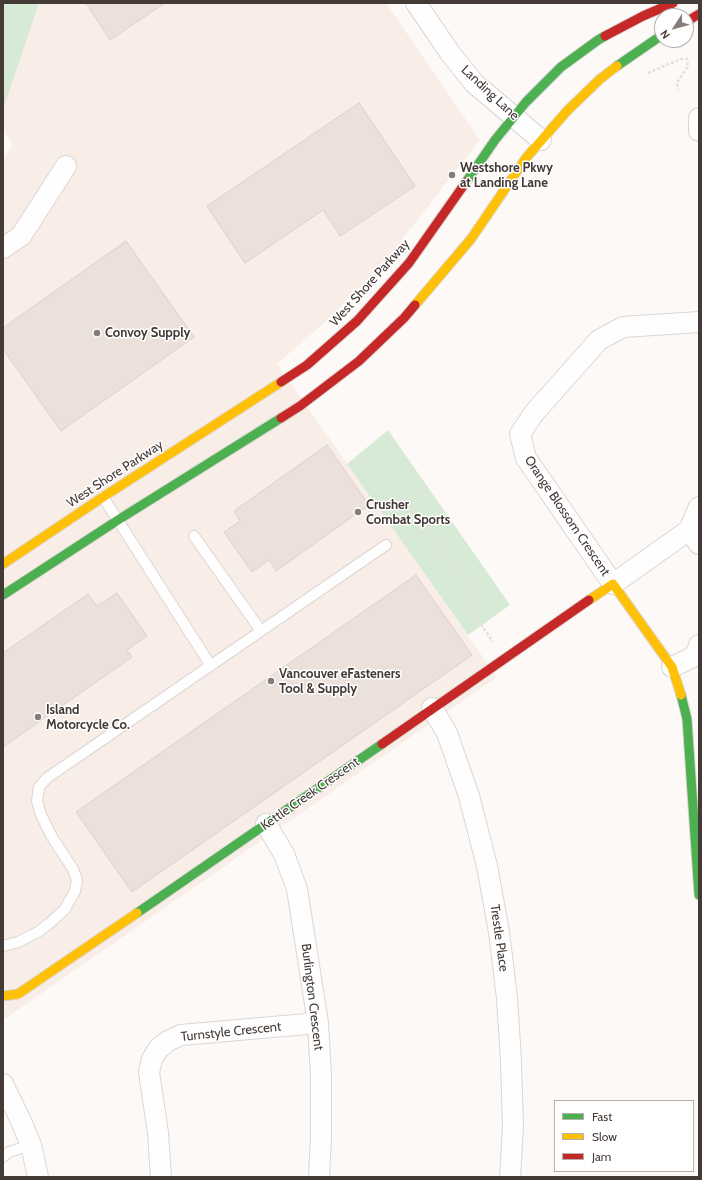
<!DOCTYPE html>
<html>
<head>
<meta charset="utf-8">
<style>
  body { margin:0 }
  #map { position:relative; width:702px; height:1180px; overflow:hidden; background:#fcf9f7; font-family:Cabin,sans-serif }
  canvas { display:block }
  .frame { position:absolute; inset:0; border:4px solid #443a36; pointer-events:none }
  .legend { position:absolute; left:554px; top:1100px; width:140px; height:72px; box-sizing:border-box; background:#fff; border:1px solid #b4b0af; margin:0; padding:5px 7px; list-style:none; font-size:12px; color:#443a36 }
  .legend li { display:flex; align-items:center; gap:8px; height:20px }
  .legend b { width:20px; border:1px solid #b4b0af }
  .north { position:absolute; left:654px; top:8px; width:40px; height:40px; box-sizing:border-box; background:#fff; border:1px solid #b4b0af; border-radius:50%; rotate:234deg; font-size:11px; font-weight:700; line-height:16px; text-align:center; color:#443a36 }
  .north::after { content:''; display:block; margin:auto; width:14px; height:18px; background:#847d7a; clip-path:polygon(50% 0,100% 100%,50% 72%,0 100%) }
</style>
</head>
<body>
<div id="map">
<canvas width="702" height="1180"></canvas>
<div class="frame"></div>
<ul class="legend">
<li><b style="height:5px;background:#4caf50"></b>Fast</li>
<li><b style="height:5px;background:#ffc107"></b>Slow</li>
<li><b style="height:5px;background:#c62828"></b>Jam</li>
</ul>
<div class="north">N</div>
</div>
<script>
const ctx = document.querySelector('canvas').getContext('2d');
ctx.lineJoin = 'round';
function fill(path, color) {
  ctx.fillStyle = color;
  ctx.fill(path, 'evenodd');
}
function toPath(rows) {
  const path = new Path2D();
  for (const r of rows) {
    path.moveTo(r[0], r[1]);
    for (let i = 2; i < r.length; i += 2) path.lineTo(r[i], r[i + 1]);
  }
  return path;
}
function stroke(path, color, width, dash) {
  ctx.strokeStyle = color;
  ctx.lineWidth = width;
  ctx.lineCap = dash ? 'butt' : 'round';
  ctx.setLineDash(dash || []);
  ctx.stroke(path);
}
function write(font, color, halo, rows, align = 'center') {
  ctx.font = font + ' Cabin,sans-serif';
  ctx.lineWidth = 3;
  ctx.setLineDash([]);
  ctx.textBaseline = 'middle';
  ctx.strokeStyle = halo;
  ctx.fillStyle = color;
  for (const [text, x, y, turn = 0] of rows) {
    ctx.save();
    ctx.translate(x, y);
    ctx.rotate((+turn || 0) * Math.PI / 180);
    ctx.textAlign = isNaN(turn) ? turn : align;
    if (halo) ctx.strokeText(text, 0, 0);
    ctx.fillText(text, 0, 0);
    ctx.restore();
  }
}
const built = toPath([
  [39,3,386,3,480,140,385,261,326,321,277,364,497,677,3,1020,3,159,13,145,3,131,3,110]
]);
const green = toPath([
  [3,3,39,3,3,110],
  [388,430,510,605,468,635,347,464]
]);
const building = toPath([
  [86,3,165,3,110,40,86,3],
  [359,103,415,186,340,236,323,210,245,263,207,206,359,103],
  [126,241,194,337,61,431,3,349,3,328,126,241],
  [327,445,369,505,276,571,269,560,252,572,224,532,240,521,234,511,327,445],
  [416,575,472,655,132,892,76,812,416,575],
  [117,593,147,636,127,650,132,657,3,747,3,653,88,594,97,606,117,593]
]);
const path = toPath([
  [648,73,681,59,687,59,688,66,677,83,678,90],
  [398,494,415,516,425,526,429,532,440,555,462,573,468,579,472,585,475,593,475,612,477,618,493,642]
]);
const lane = toPath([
  [103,497,211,666],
  [194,536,261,631],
  [3,946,18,942,38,932,51,922,65,909,75,891,77,880,73,869,52,837,41,815,37,801,39,787,47,778,386,545],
  [3,1157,9,1152,31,1145]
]);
const street = toPath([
  [416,3,450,53,474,83,541,140],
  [699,118,699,131],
  [3,248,21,236,66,166],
  [689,530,613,584,526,458,520,434,534,413,599,340,623,327,699,322],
  [689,530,699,507],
  [689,530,699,544],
  [672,667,691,658,697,652,699,645],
  [432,708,447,733,469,796,487,866,499,932,507,998,511,1061,513,1127,510,1177],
  [266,824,284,854,297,889,318,1023,321,1075,321,1138,319,1177],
  [3,1084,21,1121,31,1145,38,1177],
  [161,1177,158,1133,149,1072,152,1059,159,1048,168,1041,181,1035,318,1023]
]);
const fast = toPath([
  [617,66,662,35],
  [466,182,495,140,526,102,561,67,598,40,605,36],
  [3,595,118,520,281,418],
  [681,695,687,719,699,895],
  [137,913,382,744]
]);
const slow = toPath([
  [415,305,471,239,526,158,567,111,600,79,617,66],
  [3,564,103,497,281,382],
  [589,600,613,584,672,667,681,695],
  [3,996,18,994,137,913]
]);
const jam = toPath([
  [686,22,699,14],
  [605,36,643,16,673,3],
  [281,382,307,365,357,321,409,263,466,182],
  [281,418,300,406,359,361,404,318,415,305],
  [382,744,589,600]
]);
const markers = [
  [452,175,4,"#847d7a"],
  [97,333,4,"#847d7a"],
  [358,512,4,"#847d7a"],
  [271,681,4,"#847d7a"],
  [38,717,4,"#847d7a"]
];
const streetNames = [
  ["Landing Lane",490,93,43],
  ["West Shore Parkway",370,283,-48],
  ["West Shore Parkway",115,474,-33],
  ["Orange Blossom Crescent",567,516,56],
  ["Kettle Creek Crescent",310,794,-35],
  ["Trestle Place",499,938,82],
  ["Burlington Crescent",312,997,83],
  ["Turnstyle Crescent",231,1032,-6]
];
const poiNames = [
  ["Westshore Pkwy",460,168],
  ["at Landing Lane",460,183],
  ["Convoy Supply",105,333],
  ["Crusher",366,505],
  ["Combat Sports",366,520],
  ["Vancouver eFasteners",279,674],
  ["Tool & Supply",279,689],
  ["Island",46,710],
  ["Motorcycle Co.",46,725]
];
fill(built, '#f9ede7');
fill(green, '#d7ead6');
fill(building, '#ece0db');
stroke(building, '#d8d2cf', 1);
stroke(lane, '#dcd6d3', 12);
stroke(street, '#dcd6d3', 22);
stroke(fast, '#dcd6d3', 11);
stroke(slow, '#dcd6d3', 11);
stroke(jam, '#dcd6d3', 11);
stroke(path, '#e2e1e0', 2.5, [3, 2]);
stroke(lane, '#fffefe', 10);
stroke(street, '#fffefe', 20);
stroke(fast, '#4caf50', 9);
stroke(slow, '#ffc107', 9);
stroke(jam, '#c62828', 9);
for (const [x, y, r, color] of markers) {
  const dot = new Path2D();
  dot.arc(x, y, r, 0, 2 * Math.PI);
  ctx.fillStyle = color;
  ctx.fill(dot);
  stroke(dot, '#fff', 1.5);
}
write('13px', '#443a36', '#fff', streetNames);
write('bold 13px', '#443a36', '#fff', poiNames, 'left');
</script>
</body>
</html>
